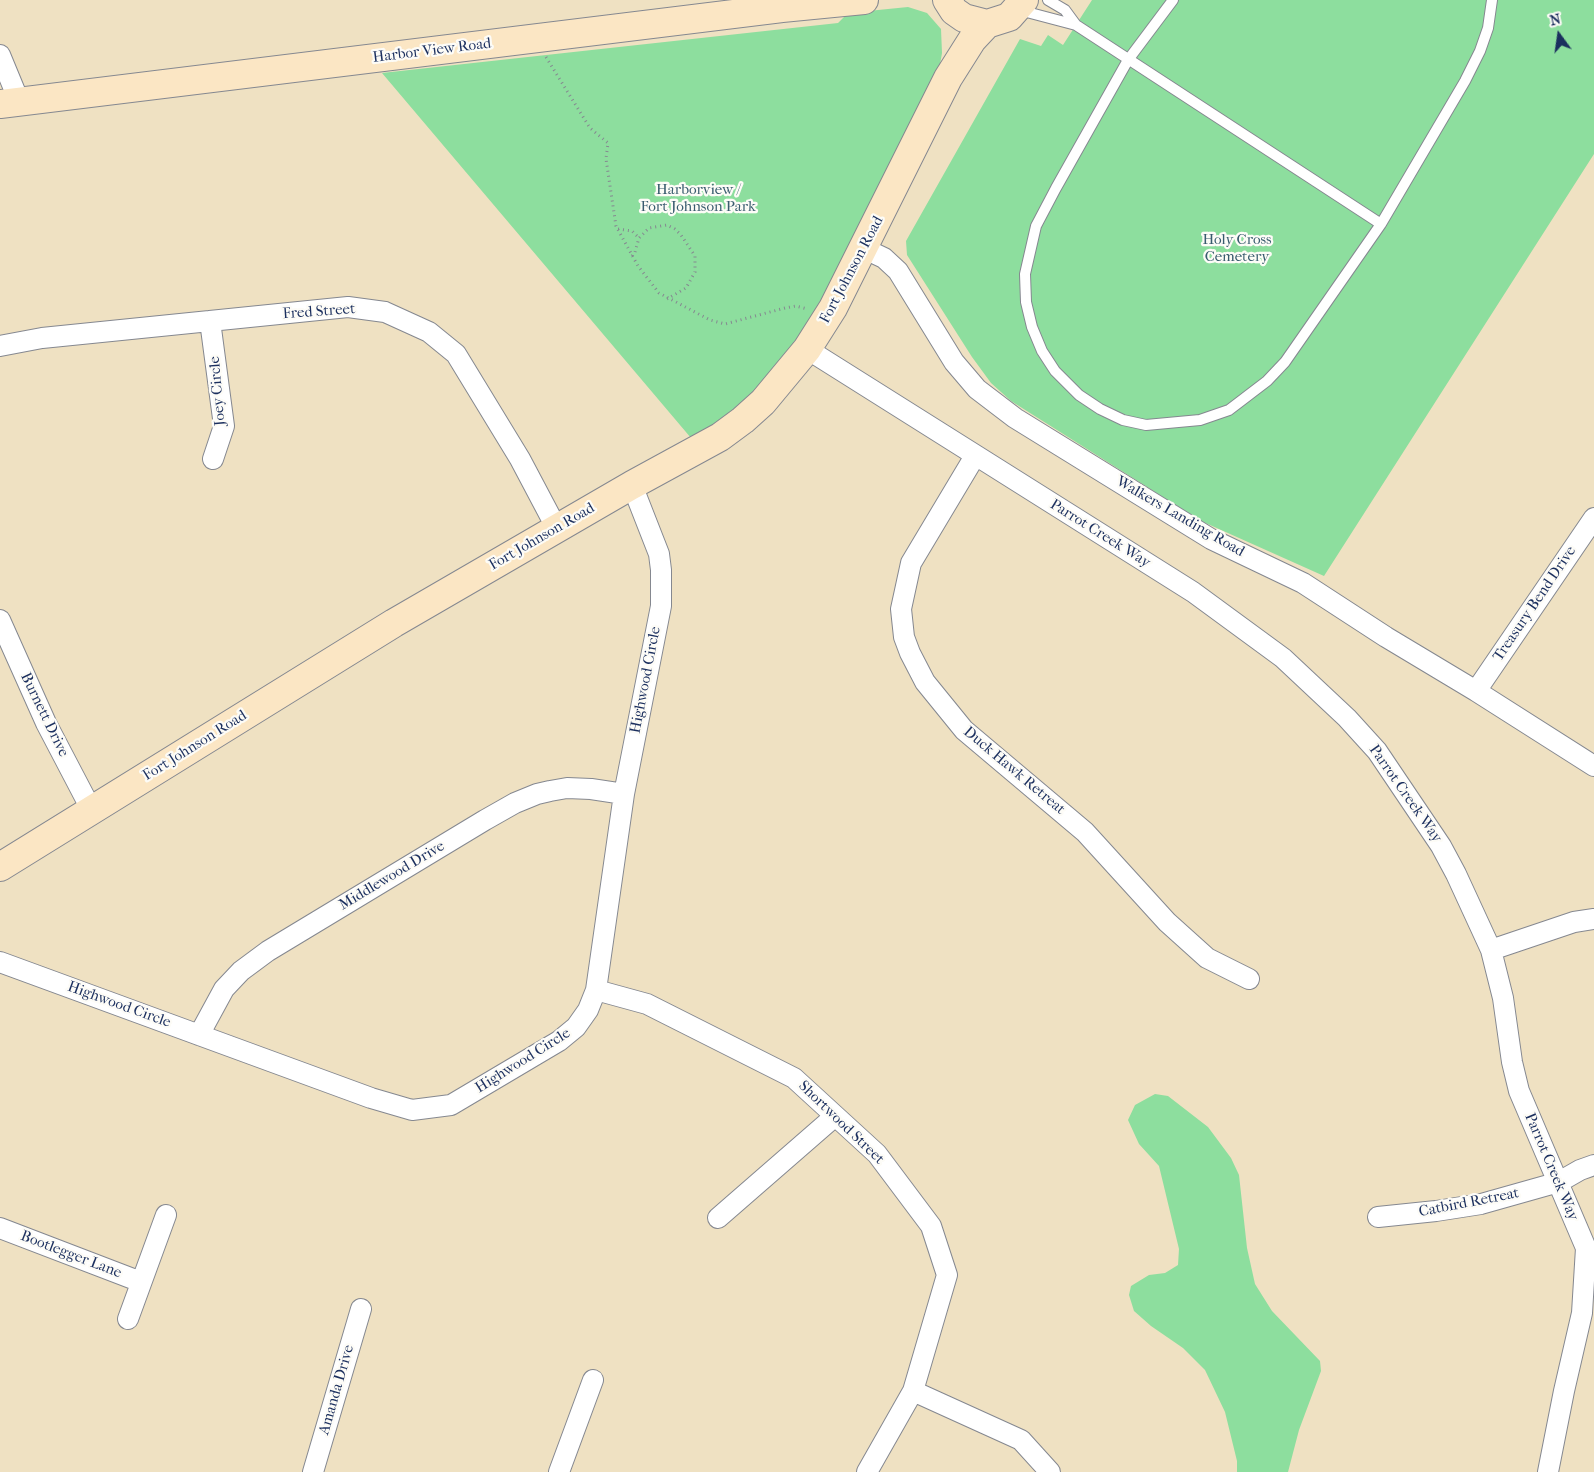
<!DOCTYPE html>
<html>
<head>
<meta charset="utf-8">
<style>
  body { margin:0 }
  #map { position:relative; width:1594px; height:1472px; overflow:hidden; background:#efe1c2; font-family:"IM FELL French Canon",serif }
  canvas { display:block }
  .north { position:absolute; left:1534px; top:10px; width:50px; height:50px; -webkit-text-stroke:4px #fdfcf7; paint-order:stroke; rotate:346deg; font-size:14px; font-weight:700; line-height:20px; text-align:center; color:#1b2f5e }
  .north::after { content:''; display:block; margin:auto; width:18px; height:22px; background:#1b2f5e; clip-path:polygon(50% 0,100% 100%,50% 72%,0 100%) }
</style>
</head>
<body>
<div id="map">
<canvas width="1594" height="1472"></canvas>
<div class="north">N</div>
</div>
<script>
const ctx = document.querySelector('canvas').getContext('2d');
ctx.lineJoin = 'round';
function fill(path, color) {
  ctx.fillStyle = color;
  ctx.fill(path, 'evenodd');
}
function toPath(rows) {
  const path = new Path2D();
  for (const r of rows) {
    path.moveTo(r[0], r[1]);
    for (let i = 2; i < r.length; i += 2) path.lineTo(r[i], r[i + 1]);
  }
  return path;
}
function stroke(path, color, width, dash) {
  ctx.strokeStyle = color;
  ctx.lineWidth = width;
  ctx.lineCap = dash ? 'butt' : 'round';
  ctx.setLineDash(dash || []);
  ctx.stroke(path);
}
function write(font, color, halo, rows, align = 'center') {
  ctx.font = font + ' "IM FELL French Canon",serif';
  ctx.lineWidth = 4.5;
  ctx.setLineDash([]);
  ctx.textBaseline = 'middle';
  ctx.strokeStyle = halo;
  ctx.fillStyle = color;
  for (const [text, x, y, turn = 0] of rows) {
    ctx.save();
    ctx.translate(x, y);
    ctx.rotate((+turn || 0) * Math.PI / 180);
    ctx.textAlign = isNaN(turn) ? turn : align;
    if (halo) ctx.strokeText(text, 0, 0);
    ctx.fillText(text, 0, 0);
    ctx.restore();
  }
}
const green = toPath([
  [1092,0,1594,0,1594,154,1324,576,1201,521,1011,401,991,383,972,357,907,255,906,241,1020,39,1041,46,1048,35,1063,45],
  [908,7,927,13,941,29,942,53,939,70,824,302,769,380,730,414,691,438,382,73,838,23,848,13],
  [1155,1094,1168,1096,1208,1127,1231,1158,1239,1175,1247,1248,1255,1284,1272,1311,1320,1361,1321,1371,1299,1430,1288,1472,1237,1472,1237,1461,1225,1412,1205,1370,1183,1348,1151,1326,1134,1311,1129,1295,1131,1286,1149,1275,1165,1273,1178,1265,1179,1249,1159,1166,1139,1144,1128,1120,1135,1105]
]);
const path = toPath([
  [546,57,590,128,608,143,606,159,616,226,638,266,659,293,710,320,725,324,785,308,796,306,807,309],
  [618,229,632,231,639,238],
  [632,256,635,252,639,238,649,228,667,225,675,229,681,235,695,256,695,272,686,288,667,299]
]);
const lane = toPath([
  [1048,0,1065,10,1076,25,1381,224],
  [1173,0,1128,60,1056,188,1036,226,1025,274,1026,302,1032,327,1042,351,1055,371,1079,395,1100,409,1123,420,1146,425,1200,420,1229,410,1267,381,1285,362,1381,224,1465,81,1480,51,1488,28,1492,0],
  [1019,10,1076,25]
]);
const street = toPath([
  [0,55,19,101],
  [865,249,884,258,898,271,954,362,977,389,1015,418,1211,539,1303,583,1386,637,1476,691,1594,766],
  [210,321,224,426,213,459],
  [0,346,42,338,348,307,385,312,429,332,456,354,520,459,557,529],
  [807,349,1193,592,1283,658,1347,718,1377,751,1441,846,1456,874,1491,950,1503,998,1512,1062,1519,1091,1586,1248,1582,1313,1564,1391,1548,1472],
  [975,456,911,563,901,609,904,637,910,653,925,682,964,730,1085,832,1167,922,1207,958,1249,979],
  [0,620,46,723,91,809],
  [1476,691,1594,518],
  [1491,950,1574,922,1594,919],
  [0,962,371,1098,412,1110,451,1105,559,1041,576,1027,588,1010,596,990,624,794,661,606,661,570,659,554,632,485],
  [596,990,647,1004,794,1078,877,1154,931,1226,947,1275,913,1391,867,1472],
  [199,1035,224,989,241,971,268,951,485,820,515,803,537,794,550,791,567,788,591,789,624,794],
  [1378,1217,1436,1211,1481,1204,1559,1182,1580,1170,1594,1165],
  [718,1218,834,1117],
  [0,1228,141,1282],
  [128,1319,166,1215],
  [913,1391,1021,1440,1050,1472],
  [313,1472,361,1309],
  [559,1472,593,1380]
]);
const secondary = toPath([
  [947,0,954,11,964,18,987,24,1009,17,1024,0],
  [0,104,782,8,864,0],
  [0,867,394,623,632,485,720,437,743,420,763,402,807,349,833,308,948,78,972,40,987,24]
]);
const streetNames = [
  ["Harbor View Road",432,51,-7],
  ["Fort Johnson Road",852,270,-62],
  ["Fred Street",319,312,-4],
  ["Joey Circle",218,391,-95],
  ["Walkers Landing Road",1180,517,30],
  ["Parrot Creek Way",1100,534,32],
  ["Fort Johnson Road",542,537,-30],
  ["Treasury Bend Drive",1535,604,-56],
  ["Highwood Circle",646,680,-79],
  ["Burnett Drive",44,715,64],
  ["Fort Johnson Road",195,746,-32],
  ["Duck Hawk Retreat",1014,771,40],
  ["Parrot Creek Way",1405,794,55],
  ["Middlewood Drive",392,876,-31],
  ["Highwood Circle",119,1005,20],
  ["Highwood Circle",523,1061,-32],
  ["Shortwood Street",841,1123,44],
  ["Parrot Creek Way",1551,1167,67],
  ["Catbird Retreat",1469,1203,-11],
  ["Bootlegger Lane",71,1255,21],
  ["Amanda Drive",337,1390,-74]
];
const parkNames = [
  ["Harborview /",698,190],
  ["Fort Johnson Park",698,207],
  ["Holy Cross",1237,240],
  ["Cemetery",1237,257]
];
fill(green, '#8dde9e');
stroke(lane, '#858890', 12);
stroke(street, '#858890', 22);
stroke(secondary, '#858890', 30);
stroke(path, '#858890', 3, [1, 4]);
stroke(lane, '#fff', 10);
stroke(street, '#fff', 20);
stroke(secondary, '#fbe6c4', 28);
write('15px', '#1b2f5e', '#fdfcf7', streetNames);
write('15px', '#385b6e', '#fdfcf7', parkNames);
</script>
</body>
</html>
